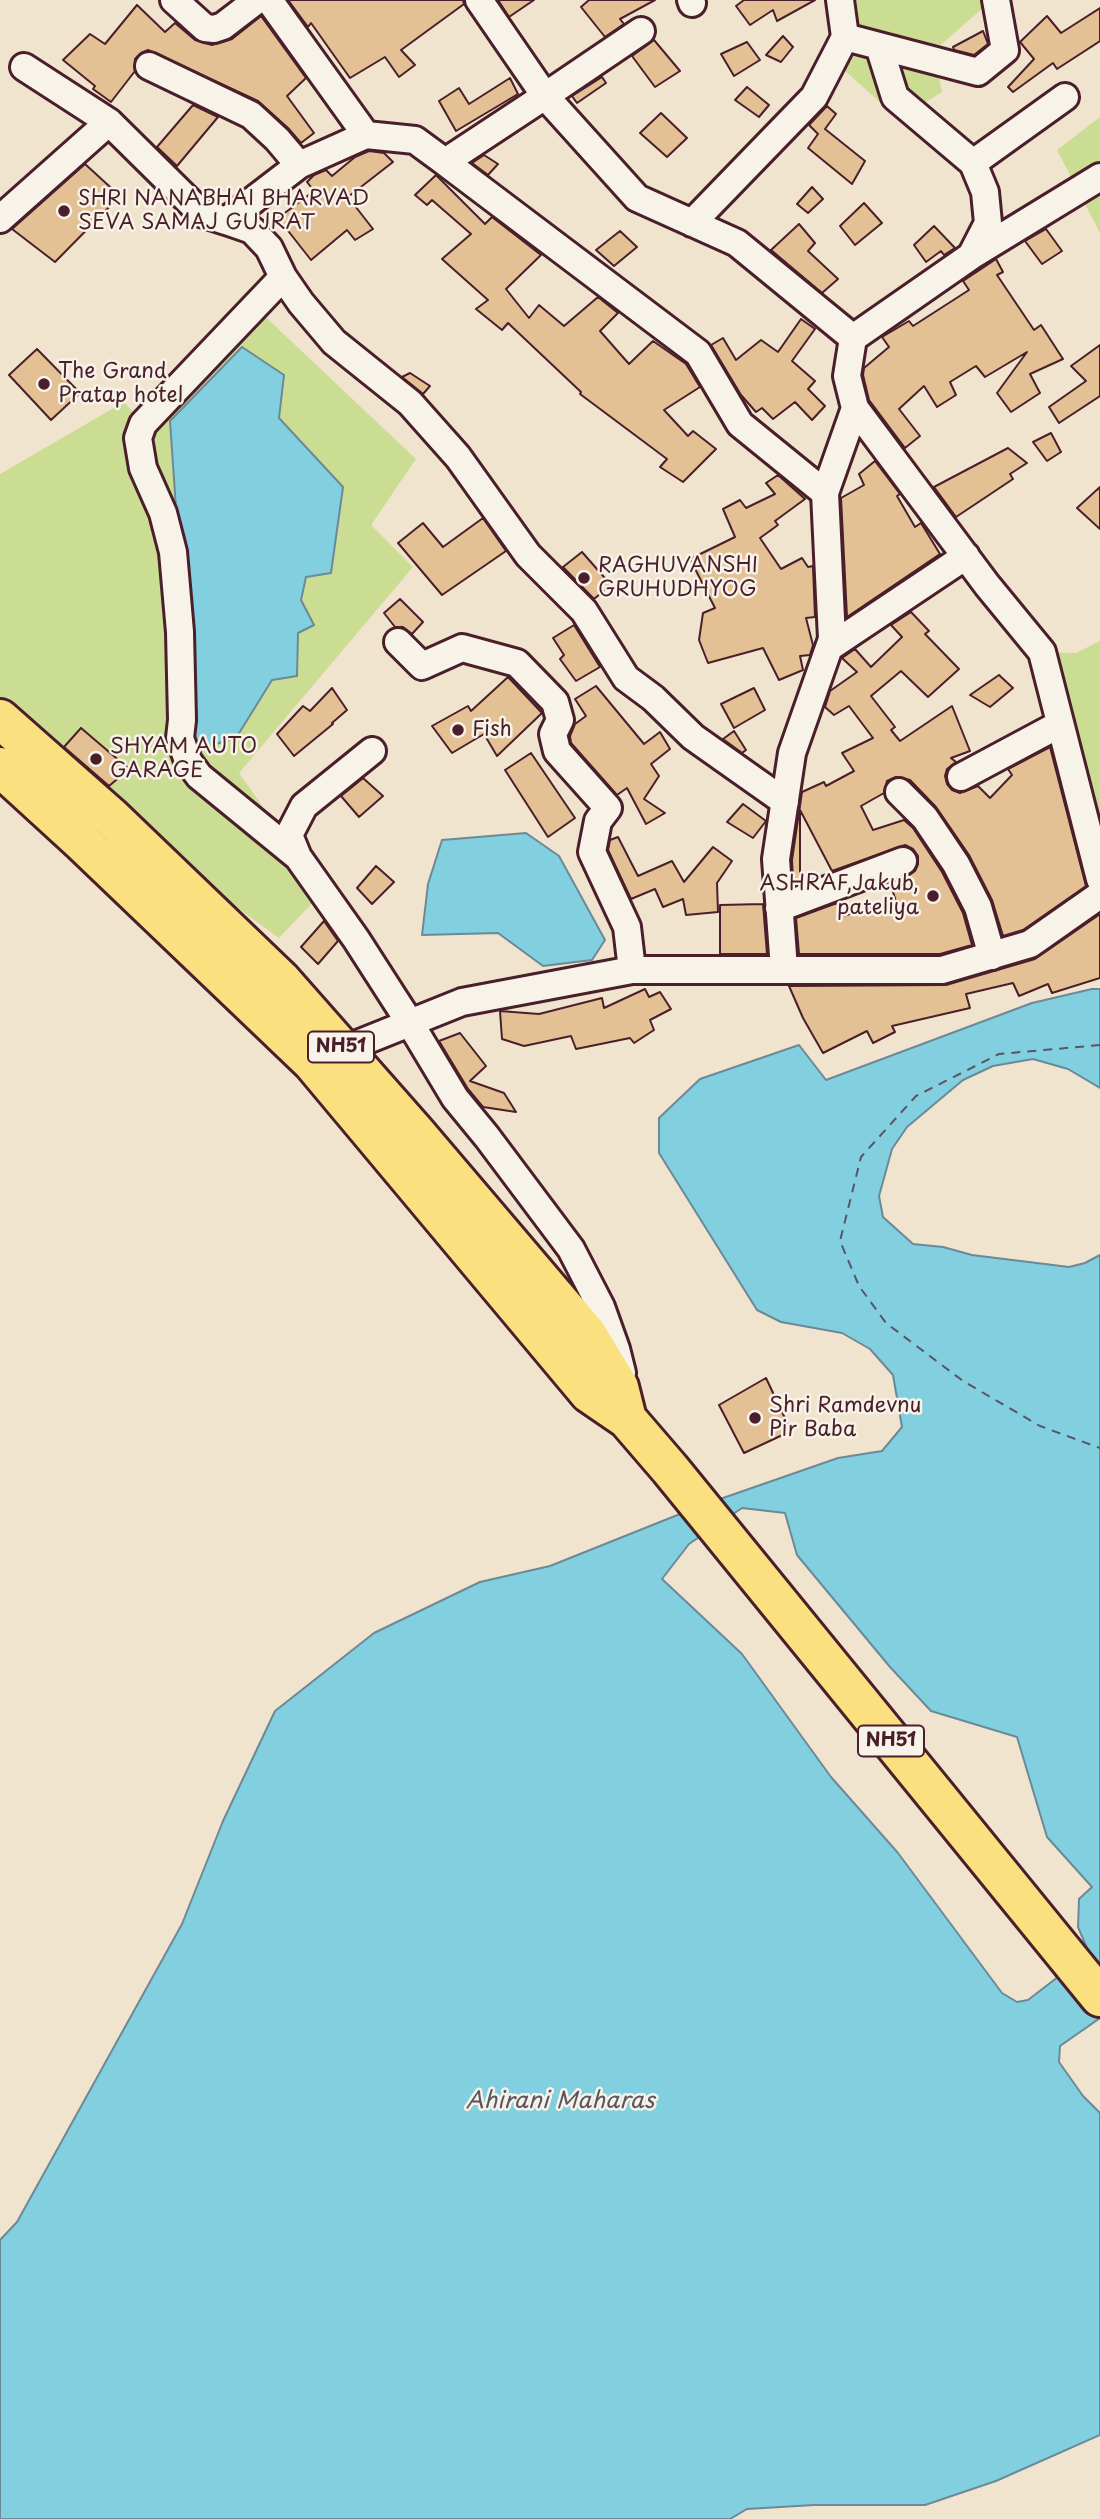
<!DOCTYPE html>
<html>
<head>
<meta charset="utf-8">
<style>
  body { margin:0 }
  canvas { display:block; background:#f1e4cf }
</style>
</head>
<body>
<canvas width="1100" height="2519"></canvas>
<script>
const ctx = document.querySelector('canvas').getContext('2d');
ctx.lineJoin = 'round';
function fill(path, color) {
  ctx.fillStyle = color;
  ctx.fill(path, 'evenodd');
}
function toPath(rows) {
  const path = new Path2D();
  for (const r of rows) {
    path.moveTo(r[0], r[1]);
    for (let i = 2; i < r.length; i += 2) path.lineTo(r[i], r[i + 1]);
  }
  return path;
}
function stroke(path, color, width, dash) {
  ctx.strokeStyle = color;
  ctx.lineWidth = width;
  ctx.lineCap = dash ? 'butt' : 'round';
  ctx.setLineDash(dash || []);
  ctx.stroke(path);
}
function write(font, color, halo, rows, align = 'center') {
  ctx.font = font + ' "Playpen Sans",sans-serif';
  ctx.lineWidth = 5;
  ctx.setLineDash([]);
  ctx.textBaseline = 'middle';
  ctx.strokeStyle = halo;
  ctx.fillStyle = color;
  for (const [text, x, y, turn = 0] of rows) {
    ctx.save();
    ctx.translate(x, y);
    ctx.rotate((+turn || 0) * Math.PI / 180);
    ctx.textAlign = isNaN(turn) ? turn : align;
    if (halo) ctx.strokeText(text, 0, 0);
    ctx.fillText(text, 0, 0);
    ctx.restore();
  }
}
const green = toPath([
  [856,0,992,0,934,51,942,92,899,119,845,71],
  [1100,117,1100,233,1057,150],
  [255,307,416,459,371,525,413,567,239,773,298,857,318,897,279,938,159,851,108,788,128,769,81,729,63,749,0,702,0,474,124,402,143,423],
  [279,418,343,487,306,576,301,600,314,625,298,633,297,676,272,680,235,738,194,740,197,717,189,634,165,548,180,546],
  [1100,641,1100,879,1042,652,1076,653]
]);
const water = toPath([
  [242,347,284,375,279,418,343,487,331,573,306,577,301,600,314,625,298,633,297,676,272,680,236,738,196,750,194,740,197,717,176,508,170,421,242,347],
  [526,833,559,856,605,940,592,960,543,966,498,933,422,935,428,884,442,840,526,833],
  [1092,989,1100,989,1100,1088,1068,1069,1033,1059,993,1066,963,1080,907,1127,892,1149,879,1196,883,1217,913,1244,943,1247,972,1255,1069,1267,1085,1263,1100,1255,1100,2018,1060,2046,1059,2062,1083,2096,1100,2113,1100,2435,996,2481,925,2505,814,2505,747,2509,730,2519,0,2519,0,2240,17,2222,182,1924,223,1821,275,1711,374,1633,480,1582,550,1566,700,1506,838,1458,882,1451,902,1427,893,1375,870,1349,842,1333,781,1322,757,1310,659,1153,659,1118,700,1079,799,1045,826,1080,1032,1003,1092,989],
  [742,1508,785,1513,797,1555,890,1667,931,1711,1017,1737,1047,1837,1092,1887,1079,1899,1078,1927,1089,1953,1028,2000,1017,2002,1002,1993,898,1853,831,1777,742,1654,662,1579,689,1544,742,1508]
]);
const ferry = toPath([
  [1100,1045,999,1054,916,1096,861,1157,840,1241,859,1286,886,1323,963,1381,1040,1426,1100,1448]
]);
const building = toPath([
  [288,0,463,0,464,4,401,50,415,65,399,77,385,57,350,78,311,23,308,27,288,0],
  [498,0,534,0,509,17,498,0],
  [589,0,655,0,620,19,624,24,605,37,581,7,589,0],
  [744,0,815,0,777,21,773,10,750,25,736,6,744,0],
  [137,5,165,32,175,23,195,40,212,45,232,39,261,16,306,78,287,96,314,133,301,143,288,128,258,101,148,50,141,53,135,59,135,71,111,102,93,89,95,86,63,60,90,34,105,44,137,5],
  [1100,8,1100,41,1057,69,1053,63,1013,92,1008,87,1034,59,1020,42,1047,16,1061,33,1100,8],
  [983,31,988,44,974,55,954,50,953,47,983,31],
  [783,36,793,47,781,62,766,55,783,36],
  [654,40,680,71,655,87,632,56,654,40],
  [747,42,760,60,734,76,721,54,747,42],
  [602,77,606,83,577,103,572,96,602,77],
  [510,78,518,94,456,131,439,101,459,88,469,104,510,78],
  [747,87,769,105,759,117,735,100,747,87],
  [193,105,218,117,177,166,157,147,193,105],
  [827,106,836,114,825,129,865,161,852,184,808,148,818,134,809,125,827,106],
  [661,113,687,138,667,157,640,133,661,113],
  [369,151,384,153,393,162,348,197,373,229,355,240,347,230,311,260,278,218,314,191,307,182,314,175,326,170,332,176,355,157,369,151],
  [484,155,498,164,488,175,472,163,484,155],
  [85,164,120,196,55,262,12,229,85,164],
  [436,175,485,224,492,217,541,255,506,289,529,318,539,305,564,326,598,297,618,313,600,331,629,364,653,341,686,364,700,387,664,410,688,436,693,431,716,449,683,482,660,467,667,459,580,394,581,392,508,323,502,330,476,309,488,300,442,259,471,234,432,200,427,205,415,195,436,175],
  [812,187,823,199,808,213,797,204,812,187],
  [864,203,882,223,855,245,840,226,864,203],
  [799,224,815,243,808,251,838,279,822,293,771,250,799,224],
  [934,226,955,248,944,255,941,251,926,262,914,245,934,226],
  [1046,229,1062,251,1042,264,1025,241,1046,229],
  [620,231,637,247,614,266,596,250,620,231],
  [996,259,1003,272,997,275,1034,330,1041,325,1063,359,1030,374,1040,393,1011,412,997,393,1027,352,985,377,976,366,950,382,956,395,937,407,924,386,899,409,920,436,905,448,869,400,863,375,864,368,889,347,882,337,909,321,913,326,969,290,963,281,996,259],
  [801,319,815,329,792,361,815,381,808,389,825,406,812,420,795,402,773,419,762,408,756,412,741,395,711,345,723,338,736,360,761,340,778,352,801,319],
  [1100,345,1100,396,1059,423,1049,407,1086,381,1071,366,1100,345],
  [37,349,80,393,51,420,9,375,37,349],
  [410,373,430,386,423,394,402,377,410,373],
  [1051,433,1061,452,1047,461,1033,442,1051,433],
  [1008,448,1027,463,1010,474,1013,479,956,517,934,487,1008,448],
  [875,461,900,494,897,496,915,527,921,523,940,554,847,617,841,498,864,485,859,474,875,461],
  [778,475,805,499,775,521,778,525,760,538,781,569,802,558,808,567,813,566,815,617,806,618,813,645,810,655,800,656,803,670,779,680,763,648,708,663,699,640,703,613,715,608,690,559,735,537,723,509,740,500,746,508,775,494,766,483,778,475],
  [1100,487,1100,529,1077,508,1100,487],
  [483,518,506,551,442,595,398,543,423,523,443,547,483,518],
  [582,552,611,585,594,599,563,567,582,552],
  [400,599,423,622,412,634,403,627,395,627,384,613,400,599],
  [911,612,929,631,925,634,959,669,928,697,901,671,871,696,895,727,891,730,900,741,952,706,970,751,951,758,956,762,947,769,945,776,947,784,952,790,960,793,978,786,990,798,1012,775,1008,769,1050,747,1086,886,1023,930,1003,936,992,900,969,855,936,807,910,780,896,777,887,781,884,793,861,806,873,830,904,820,913,828,942,872,963,913,972,945,940,954,799,954,796,918,837,903,843,916,896,901,890,883,909,875,915,871,918,864,918,856,913,849,905,845,832,871,800,810,800,881,793,880,792,860,802,792,824,782,826,786,854,771,842,753,873,738,849,706,834,715,825,707,830,691,857,672,842,658,855,649,871,667,902,637,891,625,911,612],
  [574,625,600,667,576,681,560,659,564,655,553,638,574,625],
  [999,675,1013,688,990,707,970,695,999,675],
  [508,677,542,713,497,756,484,734,452,753,432,726,468,706,471,711,508,677],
  [596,686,644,744,660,732,670,749,651,764,659,776,644,799,665,813,646,824,627,788,617,795,571,743,570,736,575,724,586,716,575,699,596,686],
  [332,688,347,710,332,723,333,724,294,756,277,734,303,706,310,711,332,688],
  [754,688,765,710,734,728,721,704,754,688],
  [81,728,129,769,109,786,64,747,81,728],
  [734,731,746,750,742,753,723,739,734,731],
  [531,753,575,818,548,837,505,770,531,753],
  [363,778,383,796,359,817,341,796,363,778],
  [743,804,766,821,753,838,727,822,743,804],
  [618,837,638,876,672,861,684,882,713,847,732,861,717,883,718,912,686,915,683,899,663,907,655,889,631,899,608,850,610,840,618,837],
  [376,866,394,882,372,904,357,888,376,866],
  [763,904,767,954,720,954,720,905,763,904],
  [1100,914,1100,978,1052,993,1048,984,1019,996,1013,983,966,994,970,1008,892,1026,895,1032,873,1043,867,1031,823,1053,803,1018,789,986,946,985,1035,959,1100,914],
  [324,921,338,941,318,964,301,947,324,921],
  [645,989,649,997,660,992,671,1009,650,1020,654,1030,634,1043,630,1038,576,1049,571,1036,524,1046,502,1039,500,1011,539,1014,602,998,604,1008,645,989],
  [460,1033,486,1066,470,1081,504,1093,516,1112,483,1107,468,1089,439,1041,460,1033],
  [766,1378,791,1431,744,1453,719,1405,766,1378]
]);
const minor = toPath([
  [174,0,205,28,214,29,223,26,257,0],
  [691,0,692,3],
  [641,31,545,96,637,198,737,243,853,338,847,376,855,408,825,493],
  [845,37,978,72,1005,50,996,0],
  [879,46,895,97,973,163],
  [149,66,251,115,277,139,299,165],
  [24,67,109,122],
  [366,135,415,140,445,162,545,96,479,0],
  [445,162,698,353,740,424,825,493,832,639,792,753,776,859,784,969],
  [0,219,109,122,201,213,226,221,299,165,366,135,269,0],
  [226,221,252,230,269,248,283,277,301,303,334,342,410,403,458,457,528,555,584,611,626,678,653,698,693,737,785,802],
  [692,223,814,97,845,37,840,0],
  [971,256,1100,177],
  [283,277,143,424,138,438,143,468,163,513,173,552,180,632,182,720,180,738,188,761,199,776,298,857],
  [853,338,971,256,988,223,985,192,973,163,1065,97],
  [855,408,987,585,1042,652,1100,879],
  [398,642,422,666,462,648,517,663,555,702,560,720,553,734,557,751,608,808,598,821,592,852,627,927,632,970],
  [830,647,966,556],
  [372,751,304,806,289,835,298,857,356,939,410,1023,455,1098,487,1137,571,1249,601,1307,616,1349,622,1373],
  [961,777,1060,724],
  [899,792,925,818,956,864,978,907,992,956],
  [779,908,903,861],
  [330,1055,462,1002,632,970,942,970,1030,944,1100,895]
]);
const highway = toPath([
  [0,719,111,817,282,981,416,1133,587,1334,619,1387,627,1419],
  [0,767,82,842,312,1062,589,1393,627,1419,670,1469,1100,1997]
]);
const markers = [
  [64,211,7,"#4a1f2b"],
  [44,384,7,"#4a1f2b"],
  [584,578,7,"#4a1f2b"],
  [458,730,7,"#4a1f2b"],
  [96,759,7,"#4a1f2b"],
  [933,896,7,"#4a1f2b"],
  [755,1418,7,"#4a1f2b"]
];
const shields = [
  [341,1047,66],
  [891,1741,66]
];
const shieldNames = [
  ["NH51",341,1047],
  ["NH51",891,1741]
];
const poiNames = [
  ["SHRI NANABHAI BHARVAD",78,199],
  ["SEVA SAMAJ GUJRAT",78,223],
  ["The Grand",58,372],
  ["Pratap hotel",58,396],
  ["RAGHUVANSHI",598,566],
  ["GRUHUDHYOG",598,590],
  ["Fish",472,730],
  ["SHYAM AUTO",110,747],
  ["GARAGE",110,771],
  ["ASHRAF,Jakub,",919,884,"right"],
  ["pateliya",919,908,"right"],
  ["Shri Ramdevnu",769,1406],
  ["Pir Baba",769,1430]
];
const waterNames = [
  ["Ahirani Maharas",560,2102]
];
fill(green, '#cadd92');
fill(water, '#82d0df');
stroke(water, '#6c8997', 2);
stroke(ferry, '#5b5461', 2, [9, 7]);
fill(building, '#e3c195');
stroke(building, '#4a1f2b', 2);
stroke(minor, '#4a1f2b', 32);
stroke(highway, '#4a1f2b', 44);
stroke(minor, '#f7f3e8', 26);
stroke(highway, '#fbe080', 38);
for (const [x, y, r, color] of markers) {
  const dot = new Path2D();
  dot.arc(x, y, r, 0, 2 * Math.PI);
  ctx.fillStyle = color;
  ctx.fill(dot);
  stroke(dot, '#f7f3e8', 2.5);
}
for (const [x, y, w] of shields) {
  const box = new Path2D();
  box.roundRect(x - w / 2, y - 15.5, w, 31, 5);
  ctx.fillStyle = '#f7f3e8';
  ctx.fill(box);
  stroke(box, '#4a1f2b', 2);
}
write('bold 19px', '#4a1f2b', null, shieldNames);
write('21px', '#4a1f2b', '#f7f3e8', poiNames, 'left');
write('italic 23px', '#5b5461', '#f7f3e8', waterNames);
</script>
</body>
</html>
